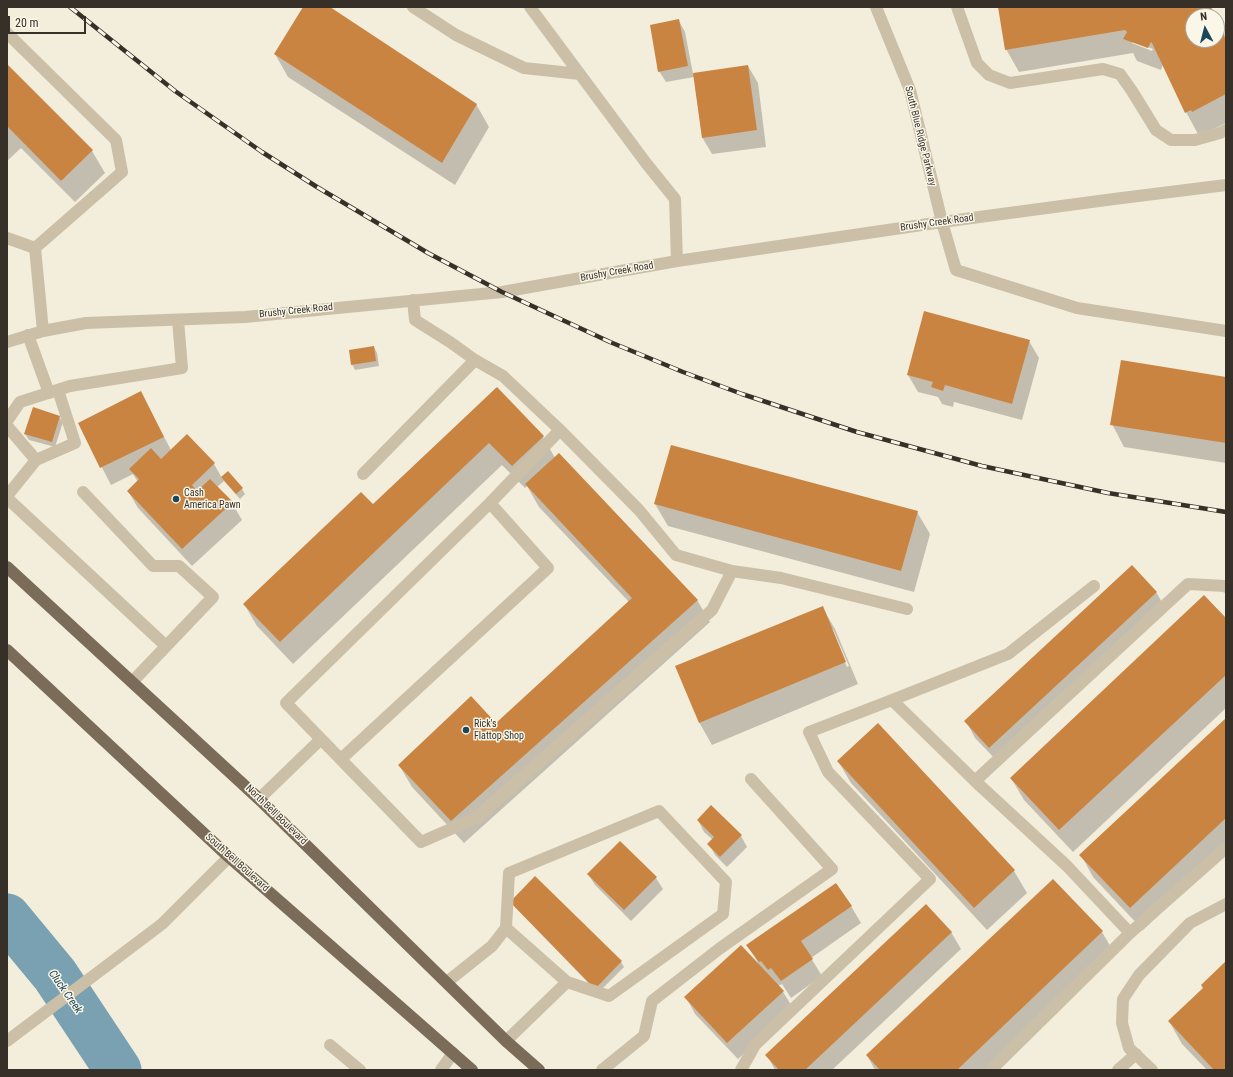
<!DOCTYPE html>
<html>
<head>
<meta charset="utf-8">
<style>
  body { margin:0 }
  #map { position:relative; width:1233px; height:1077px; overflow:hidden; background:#f3eddb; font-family:"Roboto Condensed",sans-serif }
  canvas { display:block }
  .frame { position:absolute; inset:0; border:8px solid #373028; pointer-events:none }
  .north { position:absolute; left:1185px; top:8px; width:40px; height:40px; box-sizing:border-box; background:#faf6e8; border:1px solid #aca79b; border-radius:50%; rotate:353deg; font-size:11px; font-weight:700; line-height:16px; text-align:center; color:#373028 }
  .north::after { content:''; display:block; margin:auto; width:14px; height:18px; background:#1c475a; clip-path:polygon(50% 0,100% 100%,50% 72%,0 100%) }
  .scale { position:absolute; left:8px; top:16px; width:78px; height:18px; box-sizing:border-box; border:2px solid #373028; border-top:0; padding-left:5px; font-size:12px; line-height:14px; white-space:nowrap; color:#373028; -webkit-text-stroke:3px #faf6e8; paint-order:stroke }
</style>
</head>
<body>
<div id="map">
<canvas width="1233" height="1077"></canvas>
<div class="frame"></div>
<div class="north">N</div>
<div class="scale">20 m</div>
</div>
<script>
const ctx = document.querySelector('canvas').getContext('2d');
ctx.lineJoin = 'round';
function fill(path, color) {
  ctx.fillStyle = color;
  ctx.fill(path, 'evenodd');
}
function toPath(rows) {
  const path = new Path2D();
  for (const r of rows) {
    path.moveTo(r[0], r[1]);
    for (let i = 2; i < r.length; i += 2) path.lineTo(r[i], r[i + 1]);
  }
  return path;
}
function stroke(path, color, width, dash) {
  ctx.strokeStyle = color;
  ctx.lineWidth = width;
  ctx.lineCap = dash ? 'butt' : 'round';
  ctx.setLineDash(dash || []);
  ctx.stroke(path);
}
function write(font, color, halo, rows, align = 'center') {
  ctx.font = font + ' "Roboto Condensed",sans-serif';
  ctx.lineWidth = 3;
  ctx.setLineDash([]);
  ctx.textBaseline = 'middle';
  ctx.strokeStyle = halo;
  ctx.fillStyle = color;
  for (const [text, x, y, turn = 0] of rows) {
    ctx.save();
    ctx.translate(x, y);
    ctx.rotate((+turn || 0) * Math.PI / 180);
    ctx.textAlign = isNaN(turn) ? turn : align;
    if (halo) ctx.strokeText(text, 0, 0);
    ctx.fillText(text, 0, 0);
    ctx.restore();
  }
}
const shadow = toPath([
  [304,7,329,7,476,104,489,127,455,185,288,77,275,54],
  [999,7,1211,7,1216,16,1193,16,1193,40,1217,40,1217,17,1226,37,1226,123,1206,133,1198,134,1186,112,1163,64,1161,70,1137,61,1133,53,1019,72,1006,49],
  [1132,41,1153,49,1152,51,1132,43],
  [679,21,685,32,693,74,748,66,758,83,766,147,712,154,702,137,694,77,666,82,659,71],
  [7,65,92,151,105,173,75,202,21,148,7,161],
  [1029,341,1039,358,1022,420,954,402,953,407,942,404,938,397,918,392,908,375],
  [374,347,377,353,379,366,355,370,352,364],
  [1226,378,1226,463,1124,447,1112,424],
  [496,388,543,437,555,458,697,600,710,622,464,843,412,787,399,765,496,724,629,602,539,507,527,486,525,488,502,465,293,664,257,626,244,604,373,506],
  [141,393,171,450,214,464,222,478,242,489,245,494,240,499,224,481,217,487,232,503,242,520,192,566,138,508,128,491,138,482,133,474,111,485,79,423],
  [59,417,63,422,55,447,29,440,25,434],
  [655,504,917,512,930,534,914,592,668,526],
  [1156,592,1166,609,1000,764,975,738,966,721],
  [822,607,835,629,858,684,712,745,699,722],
  [831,629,833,629,849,666,847,667],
  [1226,620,1226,708,1073,852,1024,800,1011,778],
  [1226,719,1226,852,1143,930,1093,877,1081,855],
  [878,724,1014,871,1027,893,987,930,851,783,838,761],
  [698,820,741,836,747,847,727,867,715,855,709,844,713,840,704,832],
  [620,842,656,878,663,889,631,921,595,885,588,874],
  [1053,880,1102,932,1115,954,993,1070,875,1070,867,1055],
  [512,902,621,962,624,967,598,993,515,907],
  [851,906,861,923,811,958,822,976,791,998,782,984,778,986,783,992,793,1008,738,1059,695,1014,686,997,758,963,748,945],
  [951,932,961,949,832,1070,775,1070,767,1055],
  [1226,963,1226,1070,1207,1070,1182,1044,1169,1021,1204,988]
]);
const river = toPath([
  [7,917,55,975,118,1070]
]);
const building = toPath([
  [303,7,330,7,477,104,442,163,274,54],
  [998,7,1211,7,1215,16,1193,16,1193,40,1217,40,1217,21,1226,40,1226,94,1192,112,1191,110,1185,113,1152,43,1151,42,1148,48,1123,39,1127,32,1125,30,1005,50],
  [679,19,688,66,658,72,650,25],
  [7,64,93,150,61,181,7,126],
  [748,65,757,130,702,138,693,73],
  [924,311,1030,340,1012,404,945,385,943,391,931,387,933,382,907,375],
  [374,346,376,361,351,365,349,350],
  [1121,360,1226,377,1226,443,1110,425],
  [497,387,544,436,512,466,489,443,280,642,243,604,361,492,373,504],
  [141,391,164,437,100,468,78,423],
  [33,407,60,416,52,442,24,434],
  [187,434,215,463,192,485,197,491,210,479,233,502,182,549,127,491,139,479,129,469,151,448,161,459],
  [671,445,918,511,901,571,654,504],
  [559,453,698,600,451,821,398,765,471,696,496,723,632,598,525,484],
  [228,471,243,488,236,494,221,477],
  [1132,565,1157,592,989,748,964,721],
  [1204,595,1226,618,1226,675,1059,830,1010,778],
  [823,606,846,662,699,723,675,666],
  [1226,718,1226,818,1130,908,1079,855],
  [878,723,1015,870,974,908,837,761],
  [711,805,742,835,720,857,707,844,714,837,697,820],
  [620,841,657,877,624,910,587,874],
  [535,876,622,961,595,989,510,902],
  [1053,879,1103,931,957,1070,880,1070,866,1055],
  [836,883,852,906,801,941,813,959,781,981,771,968,768,970,761,961,759,962,746,945],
  [926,904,952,932,805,1070,779,1070,765,1055],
  [741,945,784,991,727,1043,684,997],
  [1226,961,1226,1070,1214,1070,1168,1021,1203,988,1201,985]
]);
const minor = toPath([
  [413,7,456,35,524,68,580,74],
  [530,7,646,163,675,199,677,261],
  [876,7,910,90,942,222,956,270,1077,308,1226,331],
  [957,7,977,63,989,75,1010,83,1103,69,1120,74,1132,91,1156,130,1171,140,1195,140,1220,133,1226,130],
  [7,33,116,140,122,172,35,248],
  [7,238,35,248],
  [35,248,43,331],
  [28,335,49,393],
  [7,342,43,331,86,323,245,317,502,292,677,261,942,222,1114,199,1226,185],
  [7,421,20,402,70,386,182,368,178,320],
  [7,426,36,460],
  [363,474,475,360],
  [83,492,153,566,179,566,213,597,132,682],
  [7,496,36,460,75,443,58,390],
  [7,498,166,646],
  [732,571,781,578,907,609],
  [892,700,1008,654,1094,586],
  [321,739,286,703,490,503,560,430,503,376,475,360,450,342,415,320,413,300],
  [341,759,548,568,490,503],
  [975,781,1188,584,1225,586,1226,587],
  [259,799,321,739,421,842,476,818,712,610,732,571,676,555,639,510,560,430],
  [506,928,567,982],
  [447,982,492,946,506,928,509,873,659,811,726,882,723,914,609,996,567,982,506,1041],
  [7,1041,162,924,229,857],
  [330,1045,360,1070],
  [441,1070,453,1053],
  [602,1070,644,1036,652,1001,719,949,832,869,751,779],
  [741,1070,755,1045,930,879,828,772,809,732,892,700,975,781,1067,866,1130,933,1226,848],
  [991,1070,1130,933],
  [1118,1070,1136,1054],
  [1152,1070,1129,1048,1122,1023,1123,999,1139,975,1190,923,1226,904]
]);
const major = toPath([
  [7,567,259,799,506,1041,539,1070],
  [7,650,229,857,472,1070]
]);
const rail = toPath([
  [70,7,175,91,262,152,317,187,428,253,502,292,610,342,683,372,742,394,857,432,982,466,1108,493,1226,512]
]);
const markers = [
  [176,499,4,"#1c475a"],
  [466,730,4,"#1c475a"]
];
const streetNames = [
  ["South Blue Ridge Parkway",920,136,76],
  ["Brushy Creek Road",937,223,-8],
  ["Brushy Creek Road",617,272,-10],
  ["Brushy Creek Road",296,311,-6],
  ["North Bell Boulevard",276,815,44],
  ["South Bell Boulevard",237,863,42]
];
const poiNames = [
  ["Cash",184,493],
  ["America Pawn",184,505],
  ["Rick's",474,724],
  ["Flattop Shop",474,736]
];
const waterNames = [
  ["Cluck Creek",65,992,55]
];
fill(shadow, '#0003');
stroke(river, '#79a1b1', 47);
fill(building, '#ca8442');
stroke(minor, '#cbc0a7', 12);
stroke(major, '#7a6c58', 12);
stroke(rail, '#373028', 4.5);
stroke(rail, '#faf6e8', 3, [9]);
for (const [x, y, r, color] of markers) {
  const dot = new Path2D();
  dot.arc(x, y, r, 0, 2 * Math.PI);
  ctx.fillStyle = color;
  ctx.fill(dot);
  stroke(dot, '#faf6e8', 1.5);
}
write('10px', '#373028', '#faf6e8', streetNames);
write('10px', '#373028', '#faf6e8', poiNames, 'left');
write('italic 11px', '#1c475a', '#faf6e8', waterNames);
</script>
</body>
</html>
